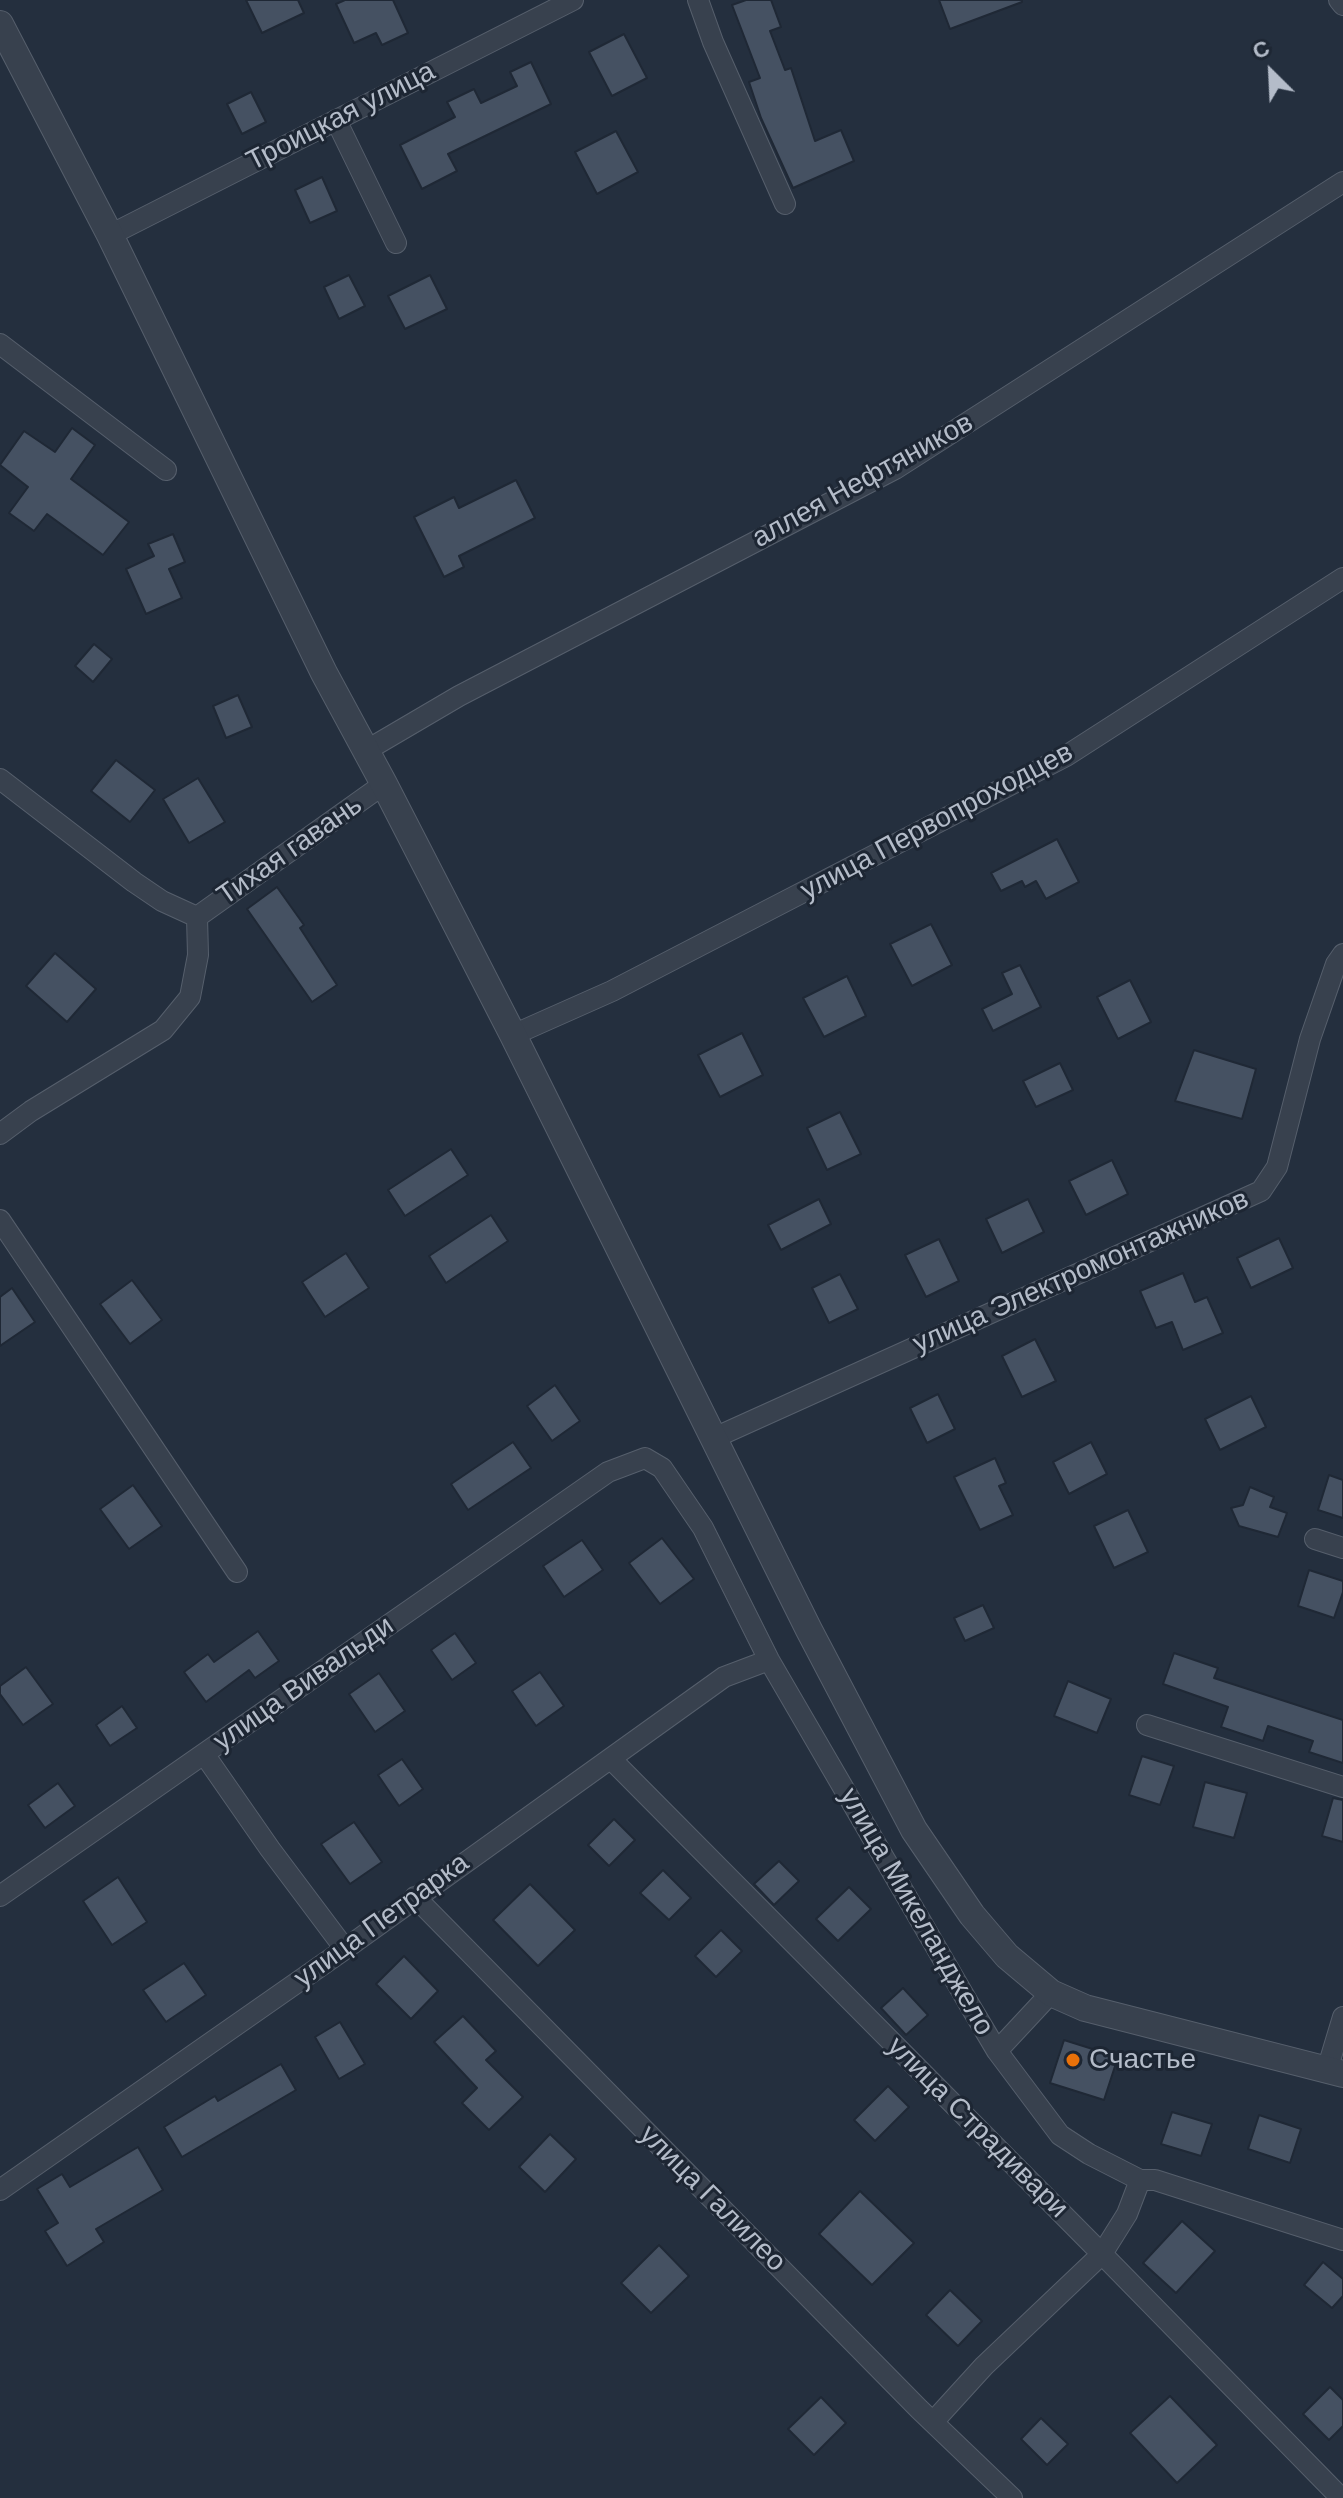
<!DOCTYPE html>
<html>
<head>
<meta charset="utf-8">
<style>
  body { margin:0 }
  #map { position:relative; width:1343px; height:2498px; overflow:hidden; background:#242f3e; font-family:Helvetica,sans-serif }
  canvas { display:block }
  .north { position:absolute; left:1231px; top:32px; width:80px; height:80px; -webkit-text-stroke:6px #1d2633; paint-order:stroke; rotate:336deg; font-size:22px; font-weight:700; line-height:32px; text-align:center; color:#b4bcc9 }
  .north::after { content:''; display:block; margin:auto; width:28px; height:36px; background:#b4bcc9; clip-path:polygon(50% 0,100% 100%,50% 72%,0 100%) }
</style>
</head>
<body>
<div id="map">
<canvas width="1343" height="2498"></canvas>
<div class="north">С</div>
</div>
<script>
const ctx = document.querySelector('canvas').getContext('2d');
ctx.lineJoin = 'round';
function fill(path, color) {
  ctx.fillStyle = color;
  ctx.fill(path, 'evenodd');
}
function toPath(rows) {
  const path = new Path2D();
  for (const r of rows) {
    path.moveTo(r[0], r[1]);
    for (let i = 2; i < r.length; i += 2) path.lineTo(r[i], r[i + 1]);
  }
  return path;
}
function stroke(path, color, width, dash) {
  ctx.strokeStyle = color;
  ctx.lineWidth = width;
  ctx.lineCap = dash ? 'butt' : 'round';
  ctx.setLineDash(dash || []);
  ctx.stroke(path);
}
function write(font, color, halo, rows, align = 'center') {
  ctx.font = font + ' Helvetica,sans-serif';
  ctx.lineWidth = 6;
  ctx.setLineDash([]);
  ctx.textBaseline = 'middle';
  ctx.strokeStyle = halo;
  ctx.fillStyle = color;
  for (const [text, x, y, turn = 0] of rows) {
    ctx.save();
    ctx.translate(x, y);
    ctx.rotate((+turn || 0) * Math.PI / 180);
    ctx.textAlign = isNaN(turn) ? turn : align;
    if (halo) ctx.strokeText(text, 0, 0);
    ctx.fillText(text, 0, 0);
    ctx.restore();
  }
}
const building = toPath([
  [246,0,298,0,304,13,262,33,246,0],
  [345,0,393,0,408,33,382,45,376,33,354,43,336,4,345,0],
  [746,0,771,0,781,27,770,31,785,70,791,68,815,141,841,130,854,161,793,188,761,118,749,82,760,78,732,5,746,0],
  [939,0,1022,0,1022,2,950,29,939,0],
  [624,34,647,78,612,96,589,52,624,34],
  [531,62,551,104,448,154,457,171,422,189,400,145,455,117,447,102,474,89,481,103,517,86,510,72,531,62],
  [251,92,266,122,242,134,227,104,251,92],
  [616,131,638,172,597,194,575,152,616,131],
  [322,177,337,211,310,223,295,190,322,177],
  [349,275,365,306,339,319,324,287,349,275],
  [430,275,447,309,405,329,388,296,430,275],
  [72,428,95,445,71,479,129,522,103,555,47,514,34,531,9,513,28,487,0,465,24,431,55,452,72,428],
  [516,480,535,518,459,556,464,567,444,577,414,517,454,497,459,508,516,480],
  [173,534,185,562,169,569,182,598,146,614,126,569,154,556,148,544,173,534],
  [94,644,112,659,93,682,75,666,94,644],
  [238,695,252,727,226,738,213,706,238,695],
  [116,760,155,790,130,822,91,791,116,760],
  [198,778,225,822,189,843,163,799,198,778],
  [1057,839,1079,882,1046,899,1036,881,1025,887,1022,881,1001,891,991,873,1057,839],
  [277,887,304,925,300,928,337,985,312,1002,247,909,277,887],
  [931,924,952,965,912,986,890,944,931,924],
  [55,953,96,989,67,1022,26,986,55,953],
  [1020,965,1041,1007,993,1031,982,1009,1012,994,1002,973,1020,965],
  [847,976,866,1016,824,1037,803,998,847,976],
  [1130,980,1151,1022,1118,1039,1097,997,1130,980],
  [742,1033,763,1075,720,1097,698,1055,742,1033],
  [1194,1050,1256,1069,1242,1119,1175,1101,1194,1050],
  [1060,1063,1073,1090,1036,1107,1023,1081,1060,1063],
  [840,1112,861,1154,827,1170,807,1128,840,1112],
  [451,1149,468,1175,405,1216,388,1190,451,1149],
  [1112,1160,1128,1194,1086,1215,1069,1181,1112,1160],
  [819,1199,831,1224,781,1250,768,1225,819,1199],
  [1028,1199,1044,1232,1002,1253,986,1219,1028,1199],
  [491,1215,508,1241,446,1283,429,1256,491,1215],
  [1279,1238,1293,1268,1251,1288,1237,1258,1279,1238],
  [939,1239,959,1281,926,1297,905,1255,939,1239],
  [346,1253,369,1288,325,1317,302,1282,346,1253],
  [1183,1273,1195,1302,1207,1297,1223,1333,1183,1350,1172,1322,1156,1328,1140,1291,1183,1273],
  [840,1274,858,1309,829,1323,812,1288,840,1274],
  [132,1280,162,1320,130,1344,100,1304,132,1280],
  [12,1288,35,1322,0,1346,0,1297,12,1288],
  [1035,1339,1056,1381,1022,1397,1002,1356,1035,1339],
  [555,1385,580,1421,552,1441,527,1406,555,1385],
  [938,1394,955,1429,927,1443,910,1408,938,1394],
  [1251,1396,1266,1427,1220,1450,1205,1419,1251,1396],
  [513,1442,531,1468,468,1510,451,1484,513,1442],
  [1091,1442,1107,1474,1069,1494,1053,1462,1091,1442],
  [995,1458,1006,1483,999,1486,1013,1515,980,1530,954,1477,995,1458],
  [1329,1475,1343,1480,1343,1518,1318,1510,1329,1475],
  [133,1485,162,1526,129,1549,100,1509,133,1485],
  [1250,1487,1274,1497,1270,1507,1287,1513,1278,1537,1239,1526,1231,1508,1243,1505,1250,1487],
  [1128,1510,1148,1552,1114,1568,1094,1526,1128,1510],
  [662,1538,694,1579,660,1604,629,1563,662,1538],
  [582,1540,603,1570,564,1597,543,1566,582,1540],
  [1309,1570,1343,1581,1343,1592,1334,1618,1298,1606,1309,1570],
  [983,1605,994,1628,965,1641,954,1618,983,1605],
  [258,1631,279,1661,255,1678,249,1670,206,1702,184,1672,208,1654,214,1662,258,1631],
  [455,1633,476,1663,452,1680,431,1650,455,1633],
  [1174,1653,1218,1668,1214,1678,1343,1720,1343,1763,1309,1752,1313,1741,1268,1726,1263,1741,1221,1727,1228,1707,1163,1684,1174,1653],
  [26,1667,53,1704,23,1725,0,1694,0,1686,26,1667],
  [540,1672,564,1706,536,1726,512,1691,540,1672],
  [379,1673,405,1711,375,1732,349,1694,379,1673],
  [1068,1681,1111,1699,1097,1733,1054,1716,1068,1681],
  [122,1706,137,1728,110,1746,96,1725,122,1706],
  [1142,1756,1174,1766,1160,1805,1129,1795,1142,1756],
  [402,1759,423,1789,399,1806,378,1775,402,1759],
  [1205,1782,1247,1793,1234,1838,1193,1827,1205,1782],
  [58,1783,75,1806,45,1828,28,1805,58,1783],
  [1333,1798,1343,1800,1343,1842,1322,1836,1333,1798],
  [614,1819,635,1840,609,1866,588,1845,614,1819],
  [354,1822,382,1862,350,1884,321,1844,354,1822],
  [779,1861,799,1881,774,1905,754,1884,779,1861],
  [663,1870,691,1898,669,1920,640,1893,663,1870],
  [118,1877,147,1922,112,1945,83,1901,118,1877],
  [530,1884,575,1930,538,1966,493,1920,530,1884],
  [849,1887,871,1909,838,1941,816,1919,849,1887],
  [721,1930,742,1951,716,1977,695,1956,721,1930],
  [404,1956,438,1991,411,2019,376,1984,404,1956],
  [184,1963,206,1995,166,2022,143,1990,184,1963],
  [903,1988,928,2015,906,2035,881,2008,903,1988],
  [463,2016,496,2051,486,2060,523,2097,489,2130,462,2103,477,2088,434,2042,463,2016],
  [340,2022,365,2064,339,2079,315,2037,340,2022],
  [1064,2040,1118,2057,1104,2100,1050,2083,1064,2040],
  [281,2064,296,2090,182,2157,164,2127,215,2096,218,2101,281,2064],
  [888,2086,909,2107,875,2141,854,2120,888,2086],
  [1172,2112,1212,2124,1201,2156,1161,2144,1172,2112],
  [1259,2115,1301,2129,1290,2163,1248,2149,1259,2115],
  [550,2134,576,2159,545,2192,519,2167,550,2134],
  [138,2147,163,2190,96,2229,104,2242,67,2266,45,2231,58,2223,37,2189,62,2174,70,2187,138,2147],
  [860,2191,914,2243,872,2285,819,2234,860,2191],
  [1182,2221,1215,2251,1176,2293,1143,2263,1182,2221],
  [659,2245,689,2276,651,2313,621,2283,659,2245],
  [1323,2262,1343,2279,1343,2296,1332,2308,1304,2285,1323,2262],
  [950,2290,982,2321,958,2346,926,2315,950,2290],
  [1330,2387,1343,2400,1343,2426,1329,2440,1303,2414,1330,2387],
  [1170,2396,1217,2445,1177,2483,1130,2433,1170,2396],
  [821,2397,846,2423,814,2455,788,2429,821,2397],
  [1041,2418,1068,2444,1047,2465,1021,2439,1041,2418]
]);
const minor = toPath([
  [698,0,713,42,785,204],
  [1339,0,1343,5],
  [336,120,396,243],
  [110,235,573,0],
  [0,344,166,470],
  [367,750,459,696,895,469,1343,182],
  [0,779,134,882,162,901,197,917,384,784],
  [513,1035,612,991,1066,756,1343,578],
  [0,1134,31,1111,163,1030,190,997,198,955,197,917],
  [0,1220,237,1572],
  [714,1438,1261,1191,1277,1167,1310,1039,1336,964,1343,954],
  [1315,1539,1343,1548],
  [1147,1725,1343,1787],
  [204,1754,270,1849,345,1949],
  [611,1759,1102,2254,1341,2498],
  [0,1896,608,1472,645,1458,662,1468,703,1528,769,1660,969,2004,997,2051,1060,2135,1089,2154,1140,2180,1155,2180,1343,2240],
  [415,1897,919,2409,1012,2498],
  [997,2051,1051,1993],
  [1327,2070,1343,2017],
  [0,2190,345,1949,724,1677,769,1660],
  [933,2422,984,2366,1102,2254,1127,2214,1140,2180]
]);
const tertiary = toPath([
  [0,24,110,235,324,673,384,784,513,1035,809,1630,914,1830,972,1915,1007,1956,1051,1993,1085,2008,1343,2074]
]);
const markers = [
  [1073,2060,8,"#e8710a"]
];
const streetNames = [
  ["Троицкая улица",341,117,-27],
  ["аллея Нефтяников",863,481,-29],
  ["улица Первопроходцев",937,822,-28],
  ["Тихая гавань",290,851,-35],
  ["улица Электромонтажников",1081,1272,-24],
  ["улица Вивальди",304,1684,-35],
  ["улица Микеланджело",916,1912,60],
  ["улица Петрарка",382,1921,-36],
  ["улица Страдивари",977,2128,45],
  ["улица Галилео",712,2199,45]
];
const poiNames = [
  ["Счастье",1089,2060]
];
fill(building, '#455162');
stroke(building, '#1f2835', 2);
stroke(minor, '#565f6c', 22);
stroke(tertiary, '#565f6c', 28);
stroke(minor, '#38414e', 20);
stroke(tertiary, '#38414e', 26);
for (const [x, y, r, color] of markers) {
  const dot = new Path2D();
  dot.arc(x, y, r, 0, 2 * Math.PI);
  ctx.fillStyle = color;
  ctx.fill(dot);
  stroke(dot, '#1d2633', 3);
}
write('28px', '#b4bcc9', '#1d2633', streetNames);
write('28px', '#b4bcc9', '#1d2633', poiNames, 'left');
</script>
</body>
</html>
